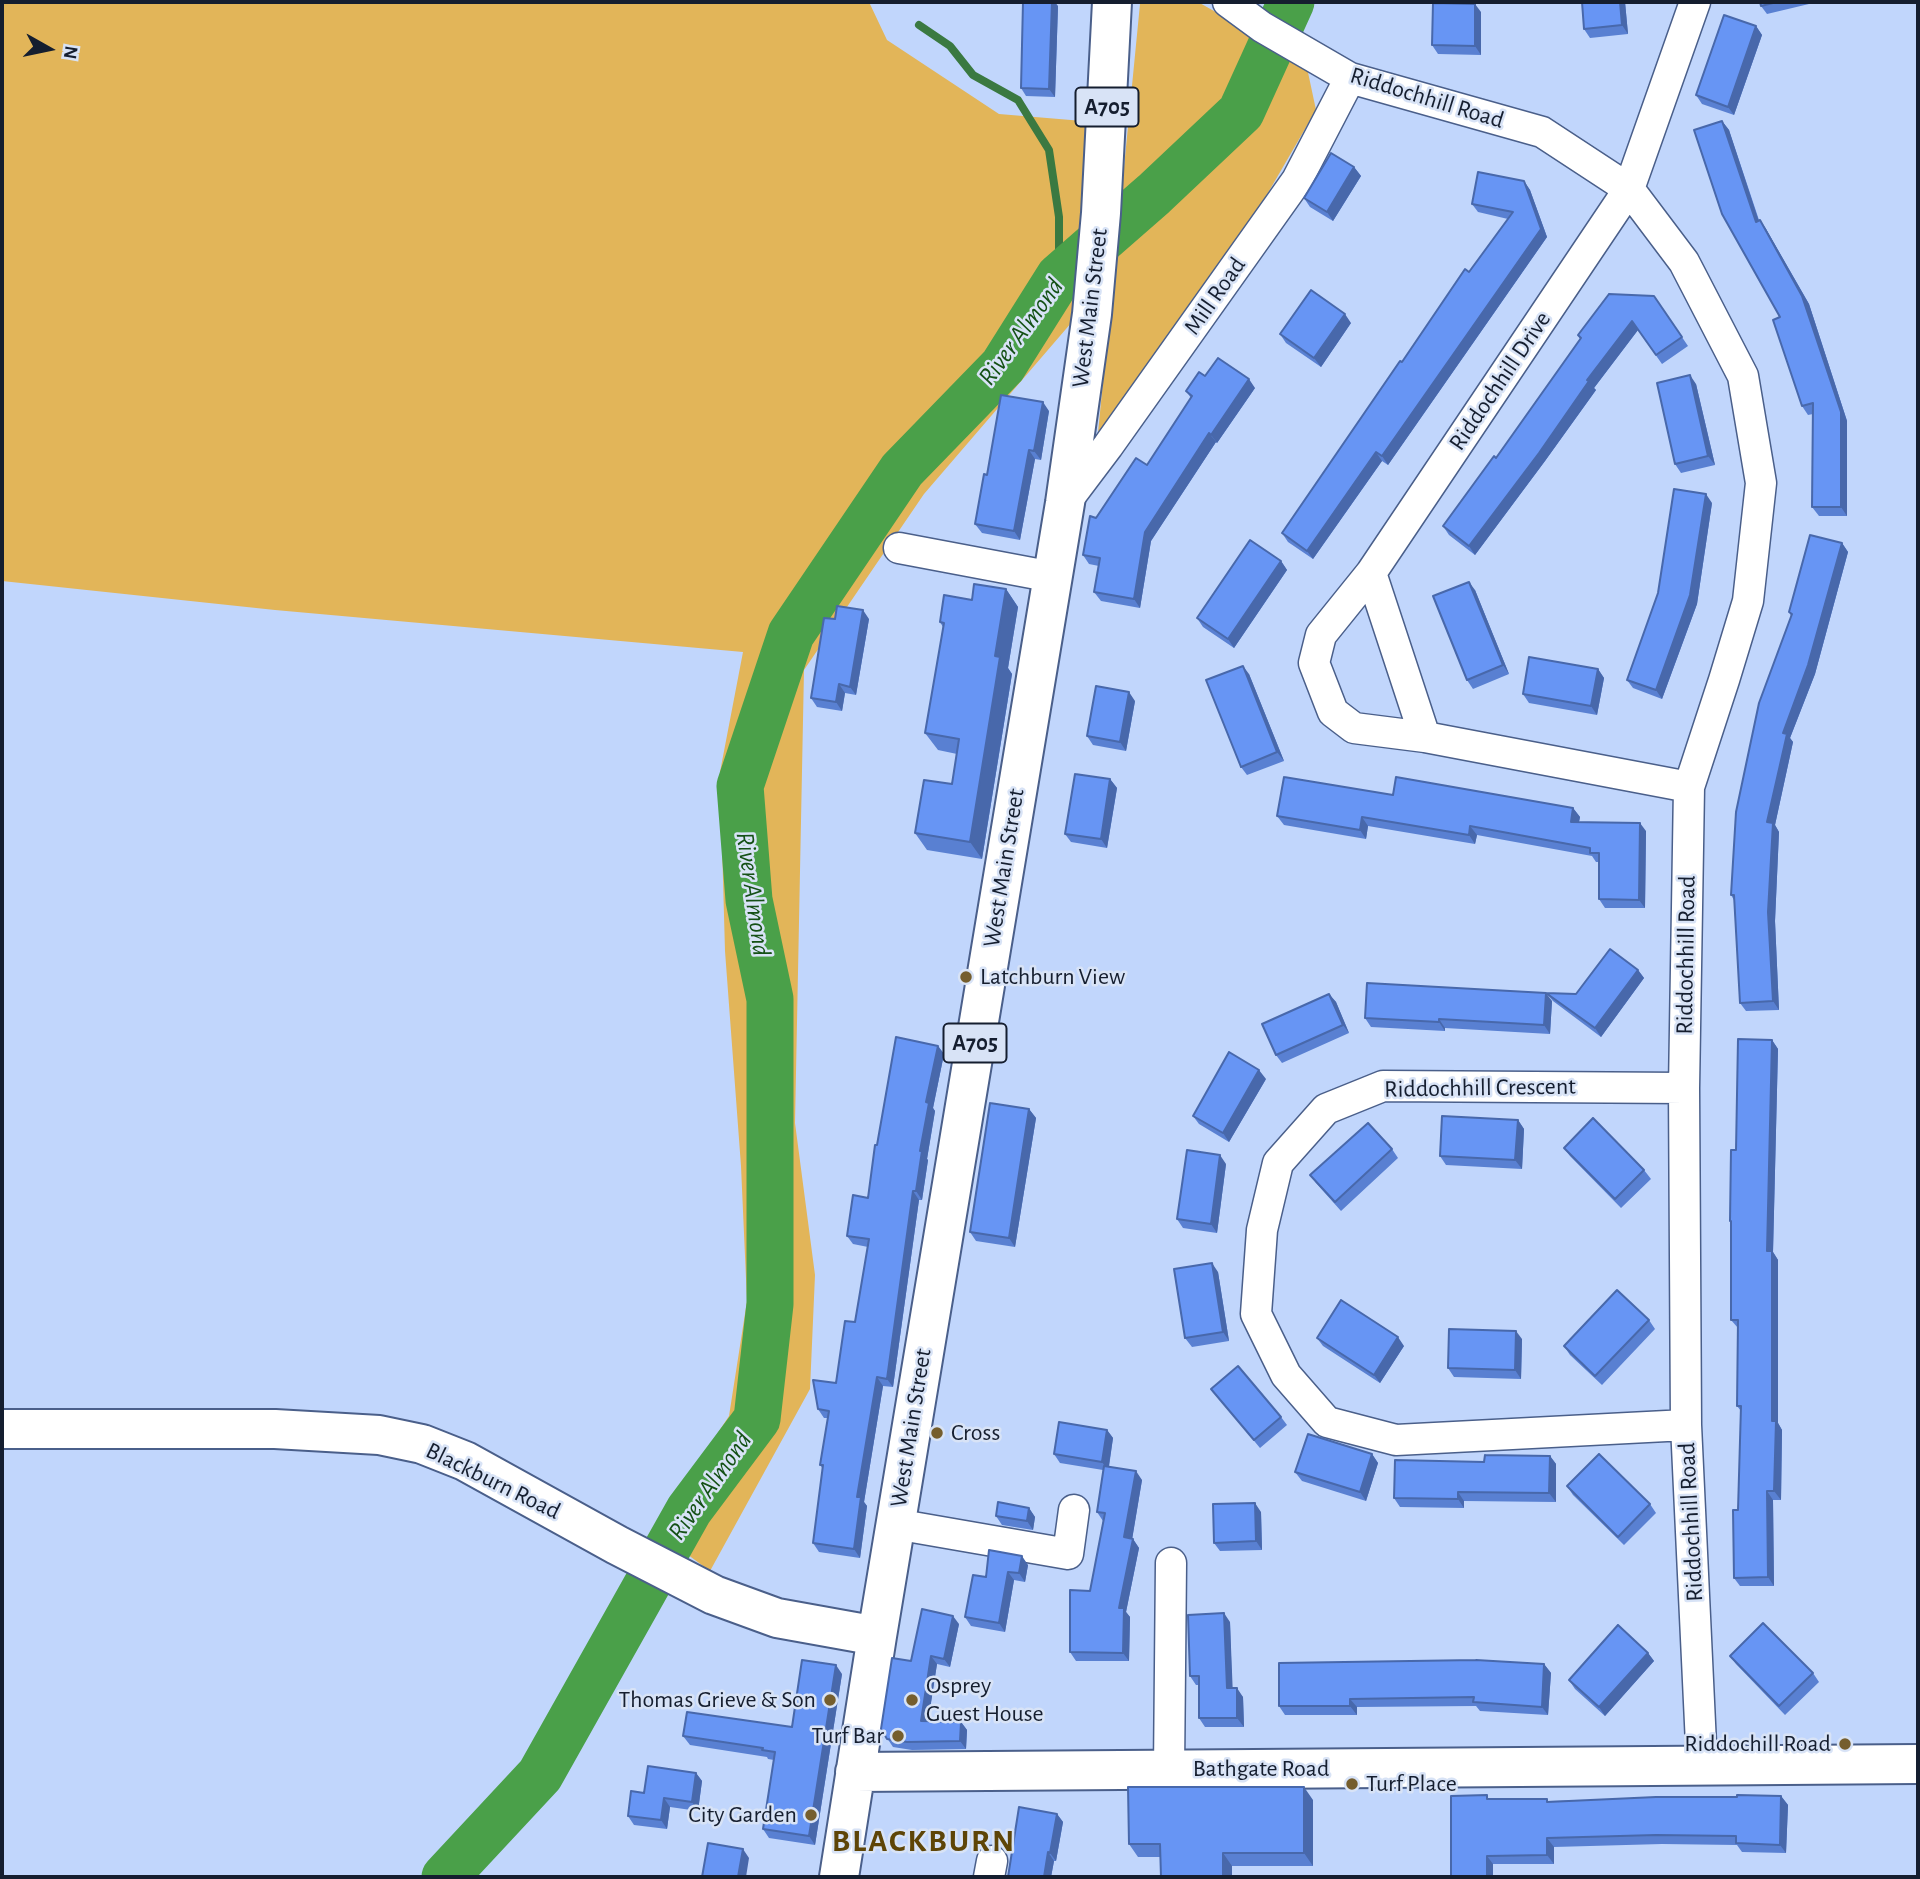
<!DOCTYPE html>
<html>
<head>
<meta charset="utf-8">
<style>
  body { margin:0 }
  #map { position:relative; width:1920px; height:1879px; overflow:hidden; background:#c1d6fc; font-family:"Alegreya Sans",sans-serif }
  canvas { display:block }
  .frame { position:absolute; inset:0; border:4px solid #151e2f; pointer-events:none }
  .north { position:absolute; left:14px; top:14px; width:70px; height:70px; -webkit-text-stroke:5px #d8e3f6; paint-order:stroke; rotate:99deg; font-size:19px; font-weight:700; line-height:28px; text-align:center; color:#151e2f }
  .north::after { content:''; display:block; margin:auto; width:24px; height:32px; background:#151e2f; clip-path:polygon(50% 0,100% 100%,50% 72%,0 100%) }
</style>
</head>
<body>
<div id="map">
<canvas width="1920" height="1879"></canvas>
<div class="frame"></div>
<div class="north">N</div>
</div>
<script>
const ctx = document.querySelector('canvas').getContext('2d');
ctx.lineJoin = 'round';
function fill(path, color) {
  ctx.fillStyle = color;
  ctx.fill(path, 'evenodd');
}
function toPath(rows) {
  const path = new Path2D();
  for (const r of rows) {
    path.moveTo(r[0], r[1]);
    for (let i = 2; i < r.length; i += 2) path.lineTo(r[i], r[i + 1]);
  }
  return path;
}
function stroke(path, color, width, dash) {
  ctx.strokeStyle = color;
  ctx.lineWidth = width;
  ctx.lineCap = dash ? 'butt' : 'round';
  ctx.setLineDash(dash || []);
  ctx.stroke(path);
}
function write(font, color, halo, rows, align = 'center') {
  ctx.font = font + ' "Alegreya Sans",sans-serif';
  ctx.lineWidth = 5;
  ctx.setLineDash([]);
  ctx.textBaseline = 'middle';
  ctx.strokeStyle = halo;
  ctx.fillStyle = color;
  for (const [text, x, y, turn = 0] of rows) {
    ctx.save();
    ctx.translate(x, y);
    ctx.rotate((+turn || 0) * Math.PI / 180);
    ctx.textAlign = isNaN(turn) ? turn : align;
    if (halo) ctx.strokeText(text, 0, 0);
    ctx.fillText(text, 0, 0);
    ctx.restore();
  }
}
const green = toPath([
  [2,2,693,2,704,4,777,2,869,2,887,40,999,114,1095,122,1078,315,924,494,804,670,795,1123,815,1275,810,1389,710,1571,654,1530,729,1416,747,1301,741,1166,725,951,720,772,743,652,275,610,2,581],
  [1142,2,1198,2,1306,63,1316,110,1243,236,1097,443,1140,4]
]);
const stream = toPath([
  [919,25,950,46,973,75,1018,100,1049,150,1059,217,1059,277]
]);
const river = toPath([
  [445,1877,540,1775,689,1510,757,1419,770,1304,770,999,749,900,740,786,791,634,902,470,1003,366,1059,277,1154,194,1241,112,1291,2]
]);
const minor = toPath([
  [1228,2,1262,27,1350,78,1542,132,1629,189,1371,573,1425,737,1689,787],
  [1695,2,1629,189,1684,262,1743,376,1761,483,1748,601,1724,680,1689,787,1684,1088,1686,1425,1702,1766],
  [1065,503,1108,446,1297,180,1350,78],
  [899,548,1053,577],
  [1371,573,1321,635,1314,663,1333,712,1354,728,1425,737],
  [1684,1088,1383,1086,1326,1109,1278,1163,1262,1230,1256,1314,1286,1375,1327,1422,1396,1440,1686,1425],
  [895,1524,1068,1554,1074,1510],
  [1169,1770,1171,1563],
  [989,1877,992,1861]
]);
const major = toPath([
  [2,1429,275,1429,379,1435,422,1444,465,1461,617,1545,714,1595,777,1618,877,1636],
  [855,1772,1918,1764],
  [839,1877,877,1636,1065,503,1092,314,1101,213,1112,2]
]);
const wall = toPath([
  [1625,2,1628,34,1590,38,1584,29],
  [1760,2,1809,2,1809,4,1767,14,1761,6],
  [1058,6,1055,97,1026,96,1021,88],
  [1481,12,1481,55,1438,54,1432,45],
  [1756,26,1762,35,1734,115,1702,104,1696,95],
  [1722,121,1729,130,1759,220,1760,220,1766,229,1809,304,1847,421,1847,516,1819,516,1812,507,1813,414,1808,415,1802,406,1780,317],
  [1354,167,1361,176,1333,221,1310,207,1304,198],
  [1524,181,1530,190,1547,237,1388,465,1382,461,1313,559,1288,542,1282,533,1402,362,1508,219,1478,212,1472,204],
  [1654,296,1688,346,1662,364,1638,330,1594,388,1596,390,1545,461,1475,555,1449,535,1443,526,1496,458,1580,339,1578,335],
  [1351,323,1321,367,1286,343,1280,334],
  [1205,376,1255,388,1217,443,1216,442,1151,541,1140,608,1101,601,1094,592,1099,566,1089,564,1083,555,1096,518,1147,465,1191,398,1186,391],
  [1696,384,1715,465,1681,473,1675,464],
  [1049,411,1041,460,1035,459,1020,540,982,533,975,524,987,475],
  [1712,503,1697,604,1662,699,1633,688,1627,680,1658,593],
  [1842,543,1848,552,1815,674,1790,738,1793,742,1775,825,1779,832,1775,921,1779,1010,1746,1011,1740,1003,1734,900,1731,895,1791,616,1789,612],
  [1281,561,1287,570,1234,648,1203,627,1197,618],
  [1006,589,1018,607,1008,668,1012,674,982,859,927,850,915,833,952,784,957,754,938,750,925,733,943,627,940,622,972,600],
  [1475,590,1509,674,1473,689,1467,680],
  [835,619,869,619,856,695,845,693,842,711,817,707,811,698],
  [1598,669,1604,678,1597,715,1529,703,1523,694],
  [1249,674,1284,761,1247,775,1241,767],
  [1135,701,1126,751,1093,745,1087,736],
  [1110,779,1117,788,1107,848,1071,842,1065,834],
  [1393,795,1573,808,1580,817,1579,822,1646,831,1645,908,1605,908,1599,899,1599,862,1596,862,1592,856,1477,835,1475,844,1368,826,1366,839,1284,825,1277,816],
  [1638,970,1644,978,1601,1037,1553,1001,1546,993,1576,994],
  [1329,994,1336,1002,1349,1033,1282,1063,1276,1055],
  [1552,1001,1550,1034,1445,1028,1445,1031,1371,1027,1365,1018],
  [1772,1040,1778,1049,1773,1252,1778,1260,1778,1423,1782,1430,1781,1500,1773,1500,1774,1586,1740,1586,1734,1578,1738,1510,1741,1411,1737,1406,1738,1328,1731,1320,1731,1223,1730,1221,1736,1150],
  [938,1046,944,1054,933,1108,935,1111,927,1159,928,1160,922,1200,919,1200,893,1387,883,1386,864,1502,867,1506,860,1558,819,1552,813,1543,823,1469,820,1465,828,1418,824,1418,818,1409,836,1383,855,1322,868,1247,853,1244,847,1236,868,1198,877,1145],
  [1266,1079,1229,1142,1199,1124,1193,1116],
  [1029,1109,1036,1118,1015,1247,976,1241,970,1232],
  [1518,1120,1524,1129,1522,1169,1446,1165,1440,1156],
  [1564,1148,1644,1170,1651,1179,1621,1208,1570,1156],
  [1392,1149,1398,1158,1341,1211,1316,1183,1310,1175],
  [1226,1164,1217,1233,1183,1228,1177,1219],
  [1218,1272,1229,1341,1192,1347,1185,1338],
  [1649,1320,1655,1329,1602,1385,1570,1355,1564,1346],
  [1317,1338,1404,1346,1380,1383,1323,1346],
  [1522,1339,1521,1379,1454,1377,1448,1368],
  [1211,1389,1281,1417,1287,1425,1260,1448],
  [1107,1430,1113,1438,1109,1467,1142,1480,1132,1539,1133,1539,1139,1548,1126,1612,1130,1617,1129,1661,1076,1661,1070,1652,1090,1591,1103,1521,1097,1512,1103,1470,1060,1463,1054,1454],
  [1372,1454,1378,1463,1366,1501,1302,1481,1295,1472],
  [1550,1456,1556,1464,1556,1502,1464,1501,1464,1508,1400,1507,1394,1498,1484,1462],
  [1567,1486,1650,1504,1656,1513,1624,1545,1573,1495],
  [1029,1508,1035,1517,1033,1530,1002,1525,996,1516],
  [1261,1512,1262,1550,1220,1551,1214,1543],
  [1028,1565,1025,1582,1014,1580,1005,1632,971,1626,965,1617,986,1577],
  [1230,1622,1232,1688,1243,1697,1244,1727,1205,1727,1199,1718,1199,1685,1196,1685,1190,1676],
  [959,1624,950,1667,937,1664,928,1721,961,1722,967,1730,966,1749,912,1750,893,1747,881,1729,911,1661],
  [1648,1653,1654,1661,1605,1716,1575,1689,1569,1680],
  [1730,1656,1813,1673,1819,1682,1785,1715,1736,1664],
  [1544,1664,1551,1673,1548,1715,1480,1711,1476,1706,1357,1707,1357,1715,1285,1715,1279,1706],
  [842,1674,815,1845,769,1838,763,1829,774,1760,768,1759,767,1757,690,1745,683,1736,792,1727],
  [696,1773,702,1781,698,1811,670,1807,667,1829,634,1825,628,1816,644,1793],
  [1781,1796,1788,1805,1786,1853,1742,1852,1737,1845,1662,1844,1554,1847,1554,1864,1493,1864,1493,1877,1451,1877,1490,1799,1549,1801],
  [1313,1800,1313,1866,1232,1866,1161,1857,1138,1857,1129,1844],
  [1057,1814,1063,1822,1056,1861,1054,1861,1051,1877,1008,1877]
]);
const shadedWall = toPath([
  [1052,2,1055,2,1058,6,1055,97,1049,89],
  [1620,2,1625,2,1628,34,1622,25],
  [1475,4,1481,12,1481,55,1475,46],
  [1756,26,1762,35,1734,115,1728,107],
  [1722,121,1729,130,1762,231,1756,222],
  [1354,167,1361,176,1333,221,1327,212],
  [1524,181,1530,190,1547,237,1388,465,1382,456,1541,229],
  [1760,220,1766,229,1809,304,1847,421,1847,516,1841,507,1841,412],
  [1345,314,1351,323,1321,367,1314,358],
  [1632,321,1638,330,1594,388,1596,390,1545,461,1475,555,1469,546,1587,380],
  [1690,375,1696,384,1715,465,1708,456],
  [1249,379,1255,388,1217,443,1211,435],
  [1043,402,1049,411,1041,460,1034,451],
  [1209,433,1216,442,1151,541,1140,608,1134,599,1145,532],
  [1029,450,1035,459,1020,540,1014,531],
  [1376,452,1382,461,1313,559,1307,551],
  [1706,494,1712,503,1697,604,1662,699,1656,690],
  [1842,543,1848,552,1815,674,1790,738,1793,742,1775,825,1779,832,1775,921,1779,1010,1773,1001,1768,912,1767,822,1783,733],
  [1281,561,1287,570,1234,648,1228,639],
  [1469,582,1475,590,1509,674,1503,665],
  [1006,589,1018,607,1008,668,1012,674,982,859,970,842,995,656],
  [863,610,869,619,856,695,850,687],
  [1243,666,1249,674,1284,761,1277,752],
  [1598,669,1604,678,1597,715,1591,706],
  [839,684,845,693,842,711,836,702],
  [1129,692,1135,701,1126,751,1120,742],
  [1110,779,1117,788,1107,848,1101,839],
  [1573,808,1580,817,1577,831,1571,822],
  [1362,817,1368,826,1366,839,1360,830],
  [1640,823,1646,831,1645,908,1639,900],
  [1470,826,1477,835,1475,844,1469,835],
  [1638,970,1644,978,1601,1037,1595,1028],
  [1546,993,1552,1001,1550,1034,1544,1025],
  [1329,994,1336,1002,1349,1033,1343,1025],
  [1439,1019,1445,1028,1445,1031,1439,1022],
  [1772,1040,1778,1049,1773,1252,1778,1260,1778,1423,1782,1430,1781,1500,1774,1491,1767,1251],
  [938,1046,944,1054,933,1108,935,1111,927,1159,928,1160,922,1200,916,1191,926,1102],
  [1259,1070,1266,1079,1229,1142,1223,1133],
  [1029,1109,1036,1118,1015,1247,1009,1238],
  [1518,1120,1524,1129,1522,1169,1515,1160],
  [1220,1155,1226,1164,1217,1233,1211,1224],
  [913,1191,919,1200,893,1387,887,1379],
  [1212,1263,1218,1272,1229,1341,1223,1332],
  [1516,1331,1522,1339,1521,1379,1515,1370],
  [1398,1337,1404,1346,1380,1383,1374,1375],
  [877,1377,883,1386,864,1502,867,1506,860,1558,854,1549,857,1497],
  [1107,1430,1113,1438,1108,1471,1102,1462],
  [1372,1454,1378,1463,1366,1501,1360,1492],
  [1550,1456,1556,1464,1556,1502,1549,1493],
  [1136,1471,1142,1480,1131,1546,1124,1537],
  [1767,1491,1773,1500,1774,1586,1768,1577],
  [1458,1492,1464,1501,1464,1508,1458,1499],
  [1255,1503,1261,1512,1262,1550,1256,1541],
  [1029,1508,1035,1517,1033,1530,1027,1521],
  [1133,1539,1139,1548,1126,1612,1130,1617,1129,1661,1123,1653,1119,1608],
  [1022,1556,1028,1565,1025,1582,1019,1573],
  [1008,1572,1014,1580,1005,1632,999,1623],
  [1224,1613,1230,1622,1233,1697,1227,1688],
  [953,1616,959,1624,950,1667,944,1659],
  [1648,1653,1654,1661,1605,1716,1599,1707],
  [931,1656,937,1664,927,1729,921,1721],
  [1544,1664,1551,1673,1548,1715,1542,1707],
  [836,1665,842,1674,815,1845,809,1836],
  [1237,1688,1243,1697,1244,1727,1237,1718],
  [1350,1699,1357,1707,1357,1715,1350,1706],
  [961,1722,967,1730,966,1749,960,1741],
  [696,1773,702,1781,698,1811,692,1802],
  [1304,1787,1313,1800,1313,1866,1304,1853],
  [1781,1796,1788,1805,1786,1853,1780,1845],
  [664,1798,670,1807,667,1829,661,1820],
  [1057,1814,1063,1822,1056,1861,1050,1853],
  [1547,1838,1554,1847,1554,1864,1547,1855],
  [743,1849,749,1858,746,1877,738,1877],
  [1048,1852,1054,1861,1051,1877,1044,1877],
  [1223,1853,1232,1866,1232,1877,1223,1877],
  [1487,1856,1493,1864,1493,1877,1487,1877]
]);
const building = toPath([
  [1023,2,1052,2,1049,89,1021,88,1023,2],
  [1582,2,1620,2,1622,25,1584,29,1582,2],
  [1760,2,1777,2,1761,6,1760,2],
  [1433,3,1475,4,1475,46,1432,45,1433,3],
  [1724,15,1756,26,1728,107,1696,95,1724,15],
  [1722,121,1756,222,1760,220,1802,296,1841,412,1841,507,1812,507,1813,403,1802,406,1773,320,1780,317,1722,214,1694,130,1722,121],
  [1331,153,1354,167,1327,212,1304,198,1331,153],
  [1478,172,1524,181,1541,229,1382,456,1376,452,1307,551,1282,533,1400,361,1402,362,1465,269,1469,272,1513,212,1472,204,1478,172],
  [1311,290,1345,314,1314,358,1280,334,1311,290],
  [1609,294,1654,296,1682,337,1656,355,1632,321,1587,380,1589,381,1539,453,1469,546,1443,526,1494,456,1496,458,1581,338,1578,335,1609,294],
  [1218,358,1249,379,1211,435,1209,433,1145,532,1134,599,1094,592,1100,558,1083,555,1090,516,1096,518,1136,458,1147,465,1192,396,1186,391,1199,372,1205,376,1218,358],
  [1690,375,1708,456,1675,464,1657,383,1690,375],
  [1001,395,1043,402,1034,451,1029,450,1014,531,975,524,984,474,987,475,1001,395],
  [1674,489,1706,494,1690,595,1656,690,1627,680,1658,593,1674,489],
  [1810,535,1842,543,1808,665,1783,733,1787,734,1767,822,1773,823,1768,912,1773,1001,1740,1003,1734,895,1731,895,1736,812,1759,703,1792,614,1789,612,1810,535],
  [1250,540,1281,561,1228,639,1197,618,1250,540],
  [1469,582,1503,665,1467,680,1433,596,1469,582],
  [974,584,1006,589,995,656,1000,657,970,842,915,833,924,780,952,784,959,739,925,733,944,623,940,622,944,595,972,600,974,584],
  [837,606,863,610,850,687,839,684,836,702,811,698,824,618,835,619,837,606],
  [1529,657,1598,669,1591,706,1523,694,1529,657],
  [1243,666,1277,752,1241,767,1206,680,1243,666],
  [1096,686,1129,692,1120,742,1087,736,1096,686],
  [1075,774,1110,779,1101,839,1065,834,1075,774],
  [1284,777,1393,795,1396,777,1573,808,1571,822,1640,823,1639,900,1599,899,1599,853,1590,853,1590,848,1470,826,1469,835,1362,817,1360,830,1277,816,1284,777],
  [1610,949,1638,970,1595,1028,1546,993,1576,994,1610,949],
  [1367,983,1546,993,1544,1025,1439,1019,1439,1022,1365,1018,1367,983],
  [1329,994,1343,1025,1276,1055,1262,1024,1329,994],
  [896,1037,938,1046,926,1102,929,1103,920,1151,922,1151,916,1191,913,1191,887,1379,877,1377,857,1497,861,1497,854,1549,813,1543,823,1465,820,1465,829,1411,818,1409,813,1380,836,1383,845,1321,855,1322,869,1239,847,1236,853,1195,868,1198,875,1145,877,1145,896,1037],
  [1738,1039,1772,1040,1767,1251,1772,1251,1772,1421,1776,1421,1774,1491,1767,1491,1768,1577,1734,1578,1733,1510,1738,1510,1741,1406,1737,1406,1738,1320,1731,1320,1731,1221,1730,1221,1731,1150,1736,1150,1738,1039],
  [1229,1052,1259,1070,1223,1133,1193,1116,1229,1052],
  [990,1103,1029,1109,1009,1238,970,1232,990,1103],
  [1442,1116,1518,1120,1515,1160,1440,1156,1442,1116],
  [1593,1118,1644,1170,1615,1199,1564,1148,1593,1118],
  [1368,1123,1392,1149,1335,1202,1310,1175,1368,1123],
  [1187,1150,1220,1155,1211,1224,1177,1219,1187,1150],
  [1212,1263,1223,1332,1185,1338,1174,1269,1212,1263],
  [1617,1290,1649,1320,1595,1376,1564,1346,1617,1290],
  [1341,1300,1398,1337,1374,1375,1317,1338,1341,1300],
  [1449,1329,1516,1331,1515,1370,1448,1368,1449,1329],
  [1238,1366,1281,1417,1254,1440,1211,1389,1238,1366],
  [1059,1422,1107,1430,1102,1462,1054,1454,1059,1422],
  [1308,1434,1372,1454,1360,1492,1295,1472,1308,1434],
  [1599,1454,1650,1504,1618,1537,1567,1486,1599,1454],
  [1485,1455,1550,1456,1549,1493,1458,1492,1458,1499,1394,1498,1395,1460,1484,1462,1485,1455],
  [1104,1466,1136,1471,1124,1537,1133,1539,1119,1608,1124,1608,1123,1653,1070,1652,1070,1590,1090,1591,1105,1513,1097,1512,1104,1466],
  [998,1502,1029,1508,1027,1521,996,1516,998,1502],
  [1255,1503,1256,1541,1214,1543,1213,1504,1255,1503],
  [989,1550,1022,1556,1019,1573,1008,1572,999,1623,965,1617,973,1575,986,1577,989,1550],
  [922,1609,953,1616,944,1659,931,1656,921,1721,961,1722,960,1741,907,1742,887,1739,881,1729,892,1658,911,1661,922,1609],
  [1224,1613,1227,1688,1237,1688,1237,1718,1199,1718,1199,1676,1190,1676,1188,1615,1224,1613],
  [1763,1623,1813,1673,1779,1706,1730,1656,1763,1623],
  [1618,1625,1648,1653,1599,1707,1569,1680,1618,1625],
  [802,1660,836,1665,809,1836,763,1829,775,1752,762,1750,763,1748,683,1736,687,1712,792,1727,802,1660],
  [1476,1660,1544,1664,1542,1707,1473,1702,1474,1697,1350,1699,1350,1706,1279,1706,1279,1663,1476,1660],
  [648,1766,696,1773,692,1802,664,1798,661,1820,628,1816,631,1791,644,1793,648,1766],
  [1128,1787,1304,1787,1304,1853,1223,1853,1223,1877,1161,1877,1160,1844,1129,1844,1128,1787],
  [1487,1795,1487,1799,1547,1799,1547,1802,1656,1797,1737,1797,1737,1795,1781,1796,1780,1845,1736,1843,1736,1836,1656,1835,1547,1838,1547,1855,1487,1856,1487,1877,1451,1877,1451,1796,1487,1795],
  [1019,1807,1057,1814,1050,1853,1048,1852,1044,1877,1008,1877,1019,1807],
  [708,1843,743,1849,738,1877,702,1877,708,1843],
  [1321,1876,1321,1877,1291,1877,1321,1876]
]);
const markers = [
  [966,977,7,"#755e2e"],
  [937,1433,7,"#755e2e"],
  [830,1700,7,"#755e2e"],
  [912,1700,7,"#755e2e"],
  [898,1736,7,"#755e2e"],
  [1845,1744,7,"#755e2e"],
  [1352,1784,7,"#755e2e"],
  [811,1815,7,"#755e2e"]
];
const shields = [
  [1107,107,63],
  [975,1043,63]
];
const shieldNames = [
  ["A705",1107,107],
  ["A705",975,1043]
];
const streetNames = [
  ["Riddochhill Road",1427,98,17],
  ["Mill Road",1215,296,-55],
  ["West Main Street",1090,308,-83],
  ["Riddochhill Drive",1500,381,-56],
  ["West Main Street",1004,868,-81],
  ["Riddochhill Road",1686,955,-89],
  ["Riddochhill Crescent",1480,1088,-1],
  ["West Main Street",911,1428,-81],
  ["Blackburn Road",493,1481,26],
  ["Riddochhill Road",1691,1522,-93],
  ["Bathgate Road",1261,1769]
];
const poiNames = [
  ["Latchburn View",980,977],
  ["Cross",951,1433],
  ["Osprey",926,1686],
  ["Guest House",926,1714],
  ["Thomas Grieve & Son",816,1700,"right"],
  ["Turf Bar",884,1736,"right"],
  ["Riddochill Road",1831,1744,"right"],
  ["Turf Place",1366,1784],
  ["City Garden",797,1815,"right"]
];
const waterNames = [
  ["River Almond",1021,332,-54],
  ["River Almond",753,894,82],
  ["River Almond",710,1486,-55]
];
const districtNames = [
  ["BLACKBURN",924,1841]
];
fill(green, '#e2b559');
stroke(stream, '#3a7941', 8);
stroke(river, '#4aa049', 47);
stroke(minor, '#4a5f8a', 33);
stroke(major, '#4a5f8a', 42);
stroke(minor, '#fff', 30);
stroke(major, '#fff', 38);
fill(wall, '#5980d2');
fill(shadedWall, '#4868ab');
fill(building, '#6795f4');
stroke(building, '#4868ab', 2);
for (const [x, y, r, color] of markers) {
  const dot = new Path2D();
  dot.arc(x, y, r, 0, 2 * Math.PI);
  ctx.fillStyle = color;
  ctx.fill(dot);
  stroke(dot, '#d8e3f6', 2.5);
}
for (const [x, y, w] of shields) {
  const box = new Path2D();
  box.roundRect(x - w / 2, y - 19.5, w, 39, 5);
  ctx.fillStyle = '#d8e3f6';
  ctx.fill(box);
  stroke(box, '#151e2f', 2);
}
write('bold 23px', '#151e2f', null, shieldNames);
write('24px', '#151e2f', '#d8e3f6', streetNames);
write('24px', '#151e2f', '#d8e3f6', poiNames, 'left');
write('italic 26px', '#155116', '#d8e3f6', waterNames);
ctx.letterSpacing = '2px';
write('bold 32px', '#5e4507', '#d8e3f6', districtNames);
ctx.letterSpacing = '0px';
</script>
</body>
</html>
